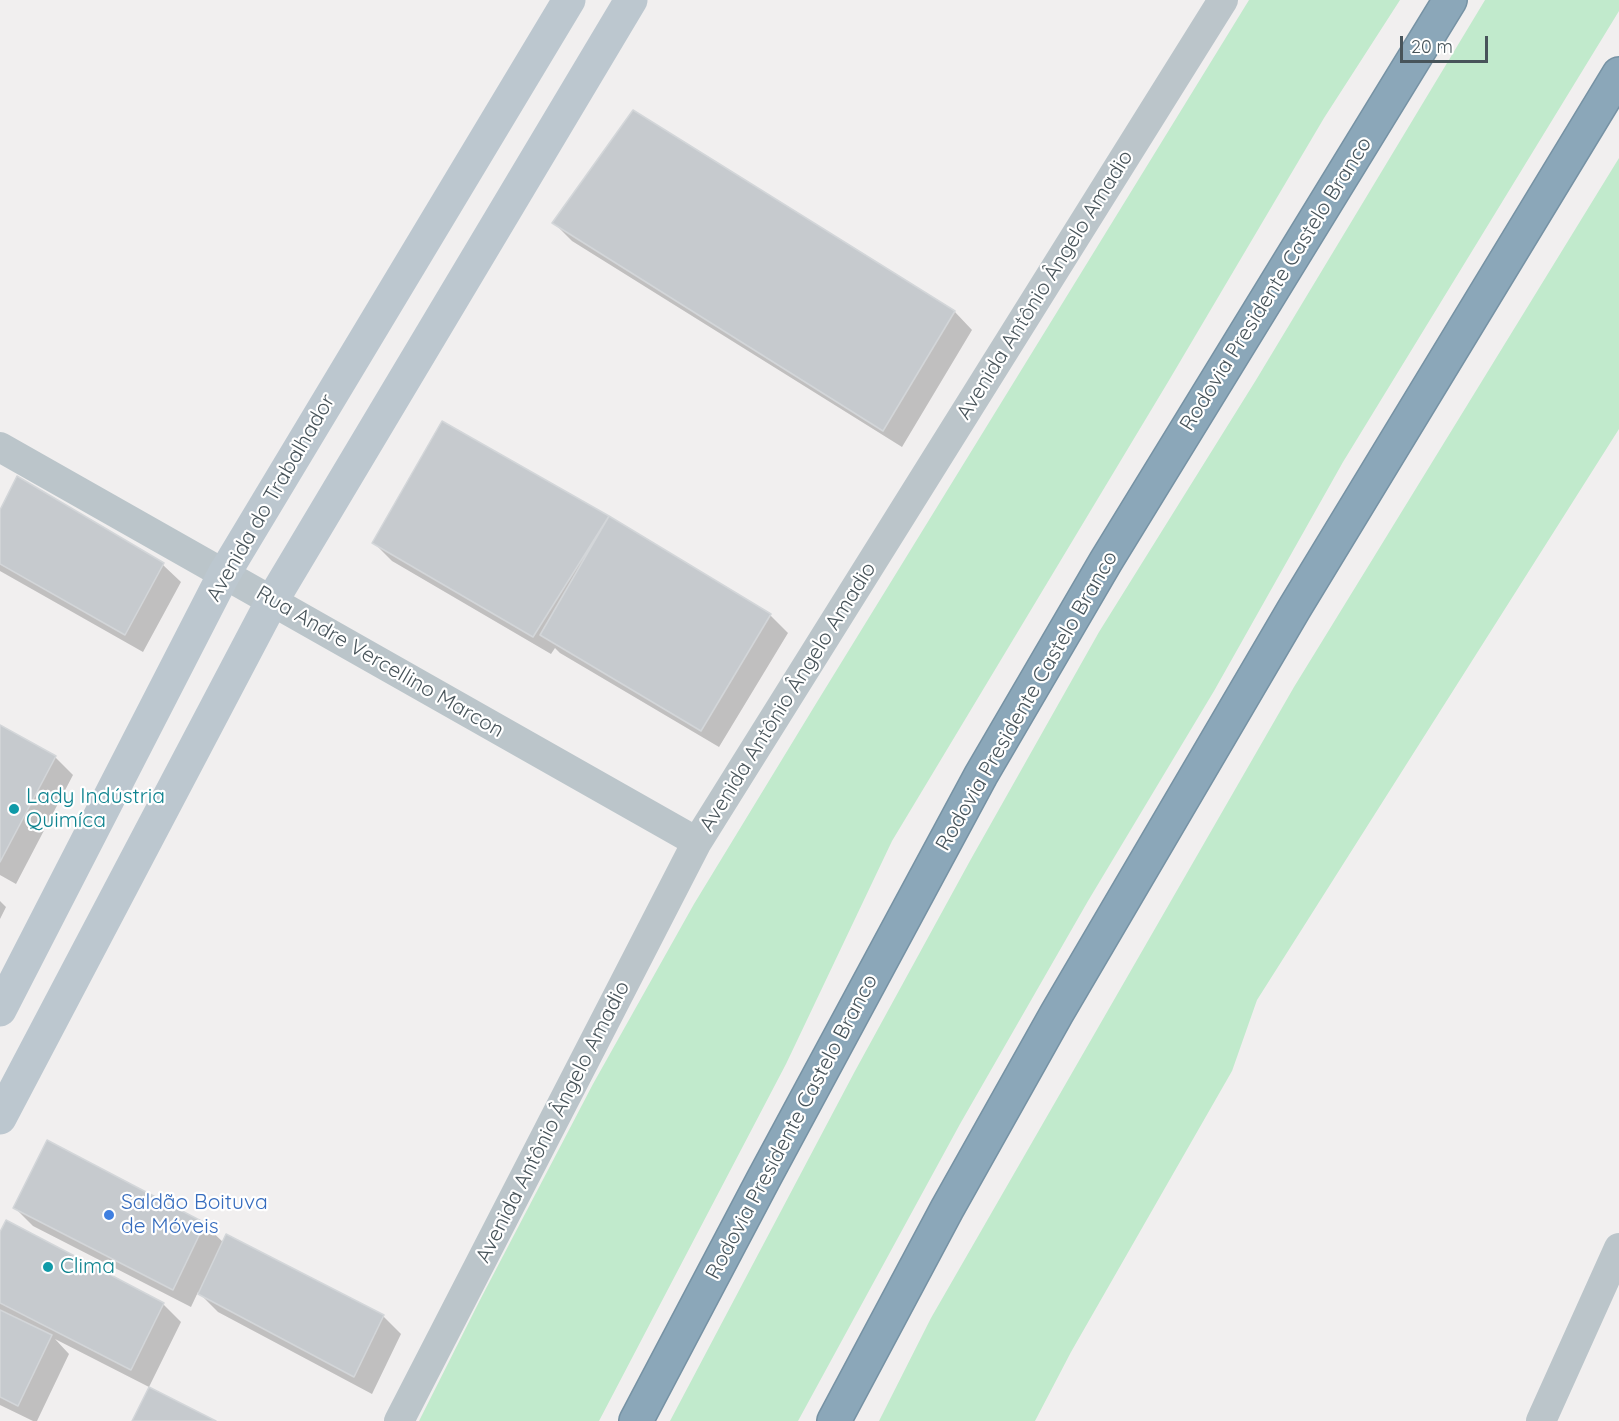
<!DOCTYPE html>
<html>
<head>
<meta charset="utf-8">
<style>
  body { margin:0 }
  #map { position:relative; width:1619px; height:1421px; overflow:hidden; background:#f1efef; font-family:Quicksand,sans-serif }
  canvas { display:block }
  .scale { position:absolute; left:1400px; top:36px; width:88px; height:27px; box-sizing:border-box; border:3px solid #48545a; border-top:0; padding-left:8px; font-size:18px; line-height:21px; white-space:nowrap; color:#48545a; -webkit-text-stroke:4px #fff; paint-order:stroke }
</style>
</head>
<body>
<div id="map">
<canvas width="1619" height="1421"></canvas>
<div class="scale">20 m</div>
</div>
<script>
const ctx = document.querySelector('canvas').getContext('2d');
ctx.lineJoin = 'round';
function fill(path, color) {
  ctx.fillStyle = color;
  ctx.fill(path, 'evenodd');
}
function toPath(rows) {
  const path = new Path2D();
  for (const r of rows) {
    path.moveTo(r[0], r[1]);
    for (let i = 2; i < r.length; i += 2) path.lineTo(r[i], r[i + 1]);
  }
  return path;
}
function stroke(path, color, width, dash) {
  ctx.strokeStyle = color;
  ctx.lineWidth = width;
  ctx.lineCap = dash ? 'butt' : 'round';
  ctx.setLineDash(dash || []);
  ctx.stroke(path);
}
function write(font, color, halo, rows, align = 'center') {
  ctx.font = font + ' Quicksand,sans-serif';
  ctx.lineWidth = 4.5;
  ctx.setLineDash([]);
  ctx.textBaseline = 'middle';
  ctx.strokeStyle = halo;
  ctx.fillStyle = color;
  for (const [text, x, y, turn = 0] of rows) {
    ctx.save();
    ctx.translate(x, y);
    ctx.rotate((+turn || 0) * Math.PI / 180);
    ctx.textAlign = isNaN(turn) ? turn : align;
    if (halo) ctx.strokeText(text, 0, 0);
    ctx.fillText(text, 0, 0);
    ctx.restore();
  }
}
const green = toPath([
  [1249,0,1400,0,1324,118,1168,382,892,841,786,1064,599,1421,419,1421,480,1300,593,1084,694,904,817,702],
  [1485,0,1619,0,1619,11,1343,462,1214,691,1088,901,960,1124,798,1421,670,1421,855,1071,971,859,1099,632,1256,380],
  [1619,158,1619,429,1257,1000,1232,1071,1071,1352,1035,1421,879,1421,931,1318,1294,687]
]);
const shadow = toPath([
  [633,112,955,312,972,330,902,447,572,241,554,223],
  [442,423,608,518,770,615,788,633,719,747,560,653,555,648,551,654,392,561,374,543],
  [18,478,163,565,181,582,143,652,0,571,0,513],
  [0,727,55,757,73,775,16,884,0,875],
  [0,901,6,907,0,919],
  [15,1208,204,1224,224,1243,383,1316,401,1334,372,1394,218,1312,198,1292,191,1307,33,1226],
  [0,1235,163,1304,181,1322,149,1387,55,1339,69,1354,37,1421,33,1421,0,1405]
]);
const building = toPath([
  [633,110,955,311,883,431,552,223,633,110],
  [442,421,609,516,533,637,372,543,442,421],
  [17,476,164,563,125,635,0,564,0,510,17,476],
  [609,516,771,614,701,731,540,635,609,516],
  [0,725,56,756,0,862,0,725],
  [47,1140,205,1223,173,1290,13,1208,47,1140],
  [6,1220,164,1303,131,1370,0,1303,0,1232,6,1220],
  [226,1234,384,1315,354,1377,198,1294,226,1234],
  [0,1310,52,1335,18,1406,0,1397,0,1310],
  [149,1387,216,1421,132,1421,149,1387]
]);
const street = toPath([
  [0,447,697,842],
  [399,1421,697,842,1223,0],
  [1541,1421,1619,1248]
]);
const secondary = toPath([
  [0,1010,224,574,569,0],
  [0,1118,272,601,631,0]
]);
const highway = toPath([
  [636,1421,763,1180,981,775,1106,561,1450,0],
  [834,1421,947,1209,1057,1013,1294,609,1619,74]
]);
const markers = [
  [14,809,6,"#0f9aa8"],
  [109,1215,6,"#3f7fe0"],
  [48,1267,6,"#0f9aa8"]
];
const streetNames = [
  ["Rodovia Presidente Castelo Branco",1276,284,-58],
  ["Avenida Antônio Ângelo Amadio",1045,285,-58],
  ["Avenida do Trabalhador",271,498,-60],
  ["Rua Andre Vercellino Marcon",380,662,30],
  ["Avenida Antônio Ângelo Amadio",788,697,-58],
  ["Rodovia Presidente Castelo Branco",1027,701,-60],
  ["Avenida Antônio Ângelo Amadio",553,1122,-63],
  ["Rodovia Presidente Castelo Branco",792,1127,-62]
];
const cultureNames = [
  ["Lady Indústria",26,797],
  ["Quimíca",26,821],
  ["Clima",60,1267]
];
const shopNames = [
  ["Saldão Boituva",121,1203],
  ["de Móveis",121,1227]
];
fill(green, '#c1eacc');
fill(shadow, '#0003');
fill(building, '#c6cace');
stroke(building, '#d3d6d9', 1.5);
stroke(highway, '#7692a4', 36);
stroke(street, '#bbc5ca', 30);
stroke(secondary, '#bcc7cf', 33);
stroke(highway, '#8ba7b9', 33);
for (const [x, y, r, color] of markers) {
  const dot = new Path2D();
  dot.arc(x, y, r, 0, 2 * Math.PI);
  ctx.fillStyle = color;
  ctx.fill(dot);
  stroke(dot, '#fff', 2);
}
write('21px', '#48545a', '#fff', streetNames);
write('21px', '#0d838f', '#fff', cultureNames, 'left');
write('21px', '#366cbe', '#fff', shopNames, 'left');
</script>
</body>
</html>
